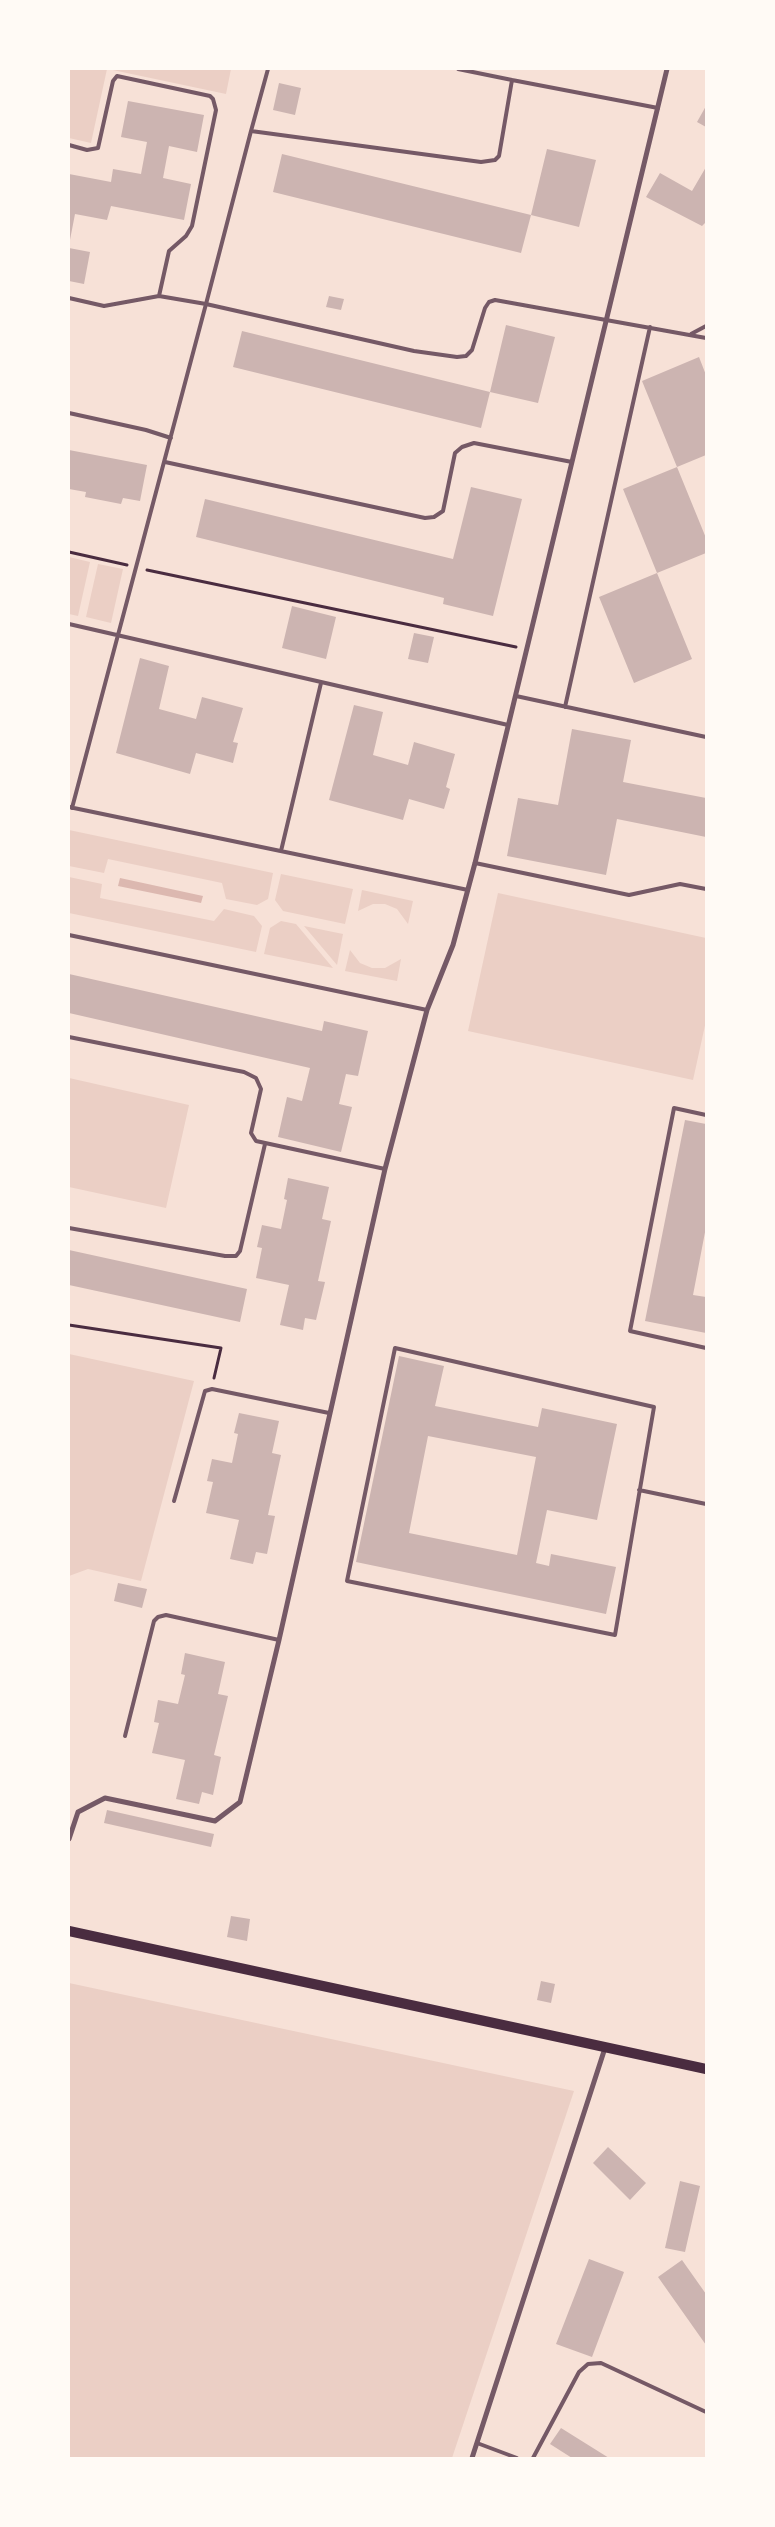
<!DOCTYPE html>
<html>
<head>
<meta charset="utf-8">
<style>
  body { margin:0 }
  #map { position:relative; width:775px; height:2527px; overflow:hidden; background:#f7e1d7; font-family:Raleway,sans-serif }
  canvas { display:block }
  .frame { position:absolute; inset:0; border:70px solid #fffaf5; pointer-events:none }
</style>
</head>
<body>
<div id="map">
<canvas width="775" height="2527"></canvas>
<div class="frame"></div>
</div>
<script>
const ctx = document.querySelector('canvas').getContext('2d');
ctx.lineJoin = 'round';
function fill(path, color) {
  ctx.fillStyle = color;
  ctx.fill(path, 'evenodd');
}
function toPath(rows) {
  const path = new Path2D();
  for (const r of rows) {
    path.moveTo(r[0], r[1]);
    for (let i = 2; i < r.length; i += 2) path.lineTo(r[i], r[i + 1]);
  }
  return path;
}
function stroke(path, color, width, dash) {
  ctx.strokeStyle = color;
  ctx.lineWidth = width;
  ctx.lineCap = dash ? 'butt' : 'round';
  ctx.setLineDash(dash || []);
  ctx.stroke(path);
}
const green = toPath([
  [69,69,107,69,91,143,69,138],
  [108,69,231,69,226,94],
  [69,557,90,562,78,616,69,614],
  [98,564,123,569,111,623,86,617],
  [69,830,273,873,268,899,257,905,226,899,222,883,108,859,104,873,69,866],
  [281,874,353,889,345,924,283,911,275,900],
  [69,877,102,884,100,898,214,921,224,909,254,916,262,926,256,952,69,913],
  [362,890,413,901,408,924,397,909,385,904,373,904,358,911],
  [498,893,706,938,706,1021,693,1080,468,1031],
  [281,921,296,924,333,968,264,954,270,928],
  [304,926,343,934,337,965],
  [350,950,360,963,372,968,385,968,401,959,397,981,345,971],
  [69,1078,189,1105,166,1208,69,1187],
  [69,1354,194,1381,141,1581,88,1569,69,1576],
  [69,1983,574,2091,452,2458,69,2458]
]);
const water = toPath([
  [120,878,203,896,201,903,118,886]
]);
const building = toPath([
  [279,83,301,88,295,115,273,110],
  [128,101,204,115,197,152,169,146,163,178,191,184,184,220,111,206,107,220,75,214,69,245,69,174,111,182,113,169,141,174,147,142,121,137],
  [706,106,706,127,697,122],
  [547,149,596,160,579,227,531,215,521,253,273,192,282,154,531,215],
  [706,167,706,222,702,226,646,197,660,173,692,191],
  [69,248,90,252,84,284,69,281],
  [329,296,344,299,341,310,326,307],
  [506,325,555,337,538,403,490,392],
  [242,331,490,392,481,428,233,367],
  [699,357,706,375,706,455,677,467,642,381],
  [69,450,147,465,140,501,123,498,121,504,85,497,86,492,69,489],
  [677,467,706,538,706,553,657,573,692,659,634,683,599,597,657,573,623,489],
  [471,487,522,499,493,616,443,604,444,598,196,537,205,499,453,559],
  [292,606,336,617,326,659,282,648],
  [414,633,434,637,428,663,408,659],
  [140,658,169,666,159,709,196,719,202,697,243,708,233,742,238,743,233,763,196,753,190,774,116,753],
  [354,705,383,712,373,755,408,765,414,742,455,754,446,787,450,789,444,809,409,799,403,820,329,800],
  [572,729,631,740,623,782,706,798,706,837,617,819,606,875,507,856,518,798,558,805],
  [69,974,322,1031,324,1021,368,1031,358,1076,346,1074,339,1104,352,1107,341,1152,278,1137,287,1097,302,1101,310,1068,69,1013],
  [685,1120,706,1124,706,1227,693,1295,706,1297,706,1333,645,1321],
  [288,1178,329,1187,322,1219,331,1221,318,1281,325,1282,316,1320,305,1318,303,1330,280,1325,289,1285,256,1278,262,1248,257,1247,262,1225,281,1229,287,1200,284,1199],
  [69,1250,247,1289,240,1322,69,1285],
  [399,1356,444,1366,435,1406,538,1427,542,1408,617,1424,597,1520,547,1510,536,1563,549,1566,551,1554,616,1567,606,1614,356,1562],
  [428,1436,536,1457,517,1555,409,1533],
  [239,1413,279,1421,272,1453,281,1455,268,1515,275,1516,267,1554,256,1552,253,1564,230,1559,239,1520,206,1513,213,1482,207,1481,212,1459,232,1463,238,1434,234,1433],
  [118,1583,147,1589,142,1608,114,1601],
  [185,1653,225,1662,218,1694,228,1696,214,1755,221,1757,213,1795,202,1792,199,1804,176,1799,185,1760,152,1753,159,1723,154,1722,158,1700,178,1704,185,1675,181,1674],
  [107,1810,214,1834,211,1847,104,1823],
  [231,1916,250,1919,247,1941,227,1937],
  [541,1981,555,1984,551,2003,537,2000],
  [608,2147,646,2183,630,2200,593,2163],
  [680,2181,700,2186,685,2252,665,2248],
  [589,2259,624,2272,592,2357,556,2344],
  [682,2260,706,2294,706,2345,658,2277],
  [561,2428,609,2458,572,2458,550,2444]
]);
const path = toPath([
  [69,552,127,565],
  [147,570,516,647],
  [69,1325,221,1348,214,1378]
]);
const service = toPath([
  [268,69,251,131,481,162,495,160,499,156,512,80,458,69],
  [512,80,658,108],
  [251,131,206,304,414,351,457,357,466,356,472,350,485,308,489,302,495,300,706,338],
  [69,145,87,150,98,148,113,81,117,76,210,96,213,99,216,110,192,226,186,236,169,251,159,296],
  [69,298,104,306,159,296,206,304,72,808],
  [691,334,706,326],
  [69,413,146,430,171,438],
  [165,462,425,518,434,517,443,511,455,453,462,447,474,443,572,462],
  [69,624,508,725],
  [516,696,706,737],
  [565,707,650,327],
  [69,807,468,890],
  [281,851,321,683],
  [475,863,629,895,680,884,706,889],
  [69,935,427,1010],
  [69,1037,244,1072,256,1078,261,1089,251,1133,256,1141,385,1169],
  [706,1115,674,1108,630,1331,706,1348],
  [69,1228,225,1256,236,1256,240,1251,265,1144],
  [395,1348,654,1407,615,1635,347,1581,395,1348],
  [639,1490,706,1504],
  [174,1501,205,1391,212,1389,329,1413],
  [125,1736,154,1621,158,1617,166,1615,279,1640],
  [477,2443,517,2458],
  [533,2458,579,2372,588,2364,601,2363,706,2412]
]);
const minor = toPath([
  [69,1839,78,1812,105,1798,215,1821,240,1802,279,1640,385,1169,427,1010,453,945,475,863,667,69],
  [472,2458,605,2048]
]);
const secondary = toPath([
  [69,1931,706,2069]
]);
fill(green, '#ebcfc5');
fill(water, '#dcb8b0');
fill(building, '#ccb4b1');
stroke(path, '#4a2c40', 3);
stroke(service, '#755966', 4);
stroke(minor, '#755966', 5);
stroke(secondary, '#4a2c40', 10);
</script>
</body>
</html>
